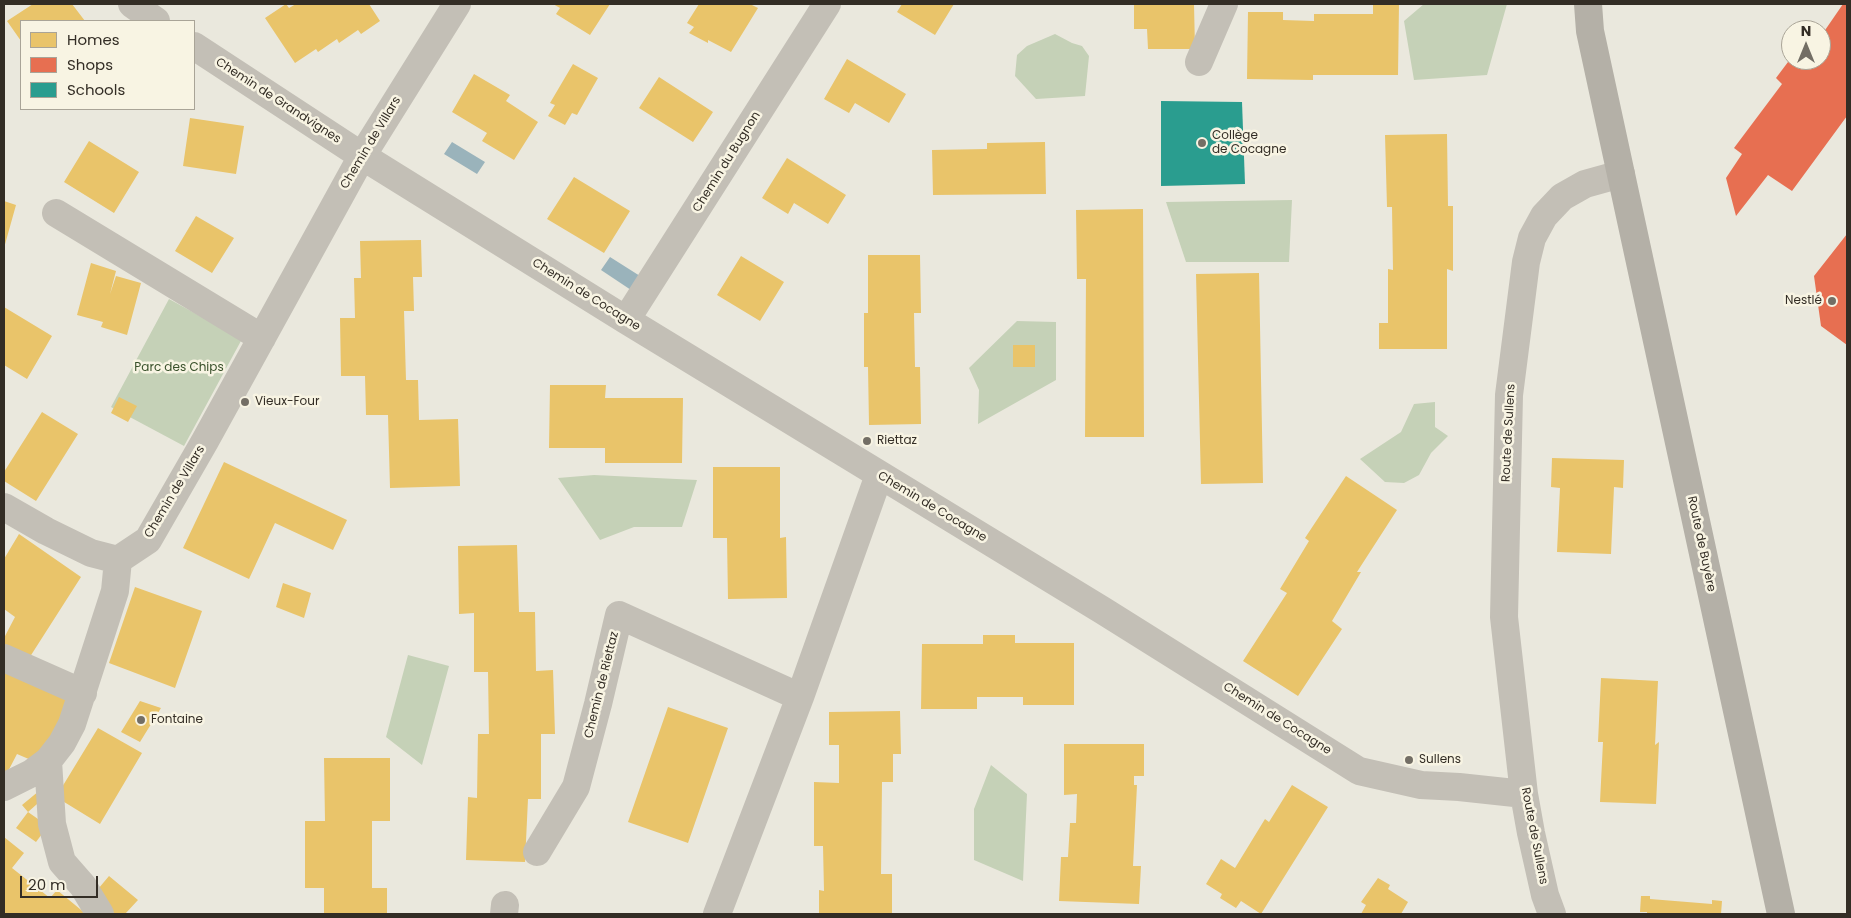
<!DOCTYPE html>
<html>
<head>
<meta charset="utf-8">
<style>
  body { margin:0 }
  #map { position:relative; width:1851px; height:918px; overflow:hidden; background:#eae8dd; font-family:Poppins,sans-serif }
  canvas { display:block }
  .frame { position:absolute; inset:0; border:5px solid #332d25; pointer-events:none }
  .legend { position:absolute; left:20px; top:20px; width:175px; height:90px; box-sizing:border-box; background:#f8f4e3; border:1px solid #a9a497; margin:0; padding:6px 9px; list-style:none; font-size:15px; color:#332d25 }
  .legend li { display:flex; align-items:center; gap:10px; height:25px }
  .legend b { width:25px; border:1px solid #a9a497 }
  .north { position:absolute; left:1781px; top:20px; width:50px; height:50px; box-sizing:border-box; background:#f8f4e3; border:1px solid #a9a497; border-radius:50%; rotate:0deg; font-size:14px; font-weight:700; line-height:20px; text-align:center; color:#332d25 }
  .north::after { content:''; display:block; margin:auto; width:18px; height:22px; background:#736e65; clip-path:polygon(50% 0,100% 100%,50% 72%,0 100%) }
  .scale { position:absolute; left:20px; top:876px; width:78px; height:22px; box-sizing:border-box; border:2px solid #332d25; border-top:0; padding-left:6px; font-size:15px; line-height:18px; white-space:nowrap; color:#332d25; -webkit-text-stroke:4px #f8f4e3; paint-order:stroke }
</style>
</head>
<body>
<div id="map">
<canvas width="1851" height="918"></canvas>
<div class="frame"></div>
<ul class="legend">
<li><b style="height:14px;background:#e9c46a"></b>Homes</li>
<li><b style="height:14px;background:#e76f51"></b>Shops</li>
<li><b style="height:14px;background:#2a9d8f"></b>Schools</li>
</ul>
<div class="north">N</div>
<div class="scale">20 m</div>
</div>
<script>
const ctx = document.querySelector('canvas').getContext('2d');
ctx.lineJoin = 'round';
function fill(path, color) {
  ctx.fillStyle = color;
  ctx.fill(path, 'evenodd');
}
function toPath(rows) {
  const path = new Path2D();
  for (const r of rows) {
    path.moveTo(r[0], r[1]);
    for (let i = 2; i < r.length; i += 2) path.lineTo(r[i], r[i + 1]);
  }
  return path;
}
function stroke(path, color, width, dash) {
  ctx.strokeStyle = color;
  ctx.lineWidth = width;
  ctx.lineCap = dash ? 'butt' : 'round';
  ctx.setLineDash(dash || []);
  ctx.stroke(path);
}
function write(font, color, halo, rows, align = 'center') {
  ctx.font = font + ' Poppins,sans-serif';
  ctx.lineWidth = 5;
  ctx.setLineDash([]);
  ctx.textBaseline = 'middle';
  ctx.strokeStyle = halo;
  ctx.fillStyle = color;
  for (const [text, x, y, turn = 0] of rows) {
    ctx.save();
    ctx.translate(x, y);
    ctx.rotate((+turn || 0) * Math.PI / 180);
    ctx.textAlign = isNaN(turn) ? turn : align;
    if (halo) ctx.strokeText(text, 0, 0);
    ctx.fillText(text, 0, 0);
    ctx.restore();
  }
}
const green = toPath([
  [1424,4,1507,4,1487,75,1414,80,1404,21],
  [1055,34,1072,43,1082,46,1089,56,1085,96,1036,99,1015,76,1017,55,1027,46],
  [1292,200,1289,262,1186,262,1166,202],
  [169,299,242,339,184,446,111,407],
  [1017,321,1056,322,1056,380,978,424,979,390,969,368],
  [1435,402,1435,427,1448,436,1431,453,1419,475,1404,483,1385,482,1360,459,1401,432,1414,404],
  [594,475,697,480,682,527,634,527,600,540,558,478],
  [408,655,449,666,422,765,386,737],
  [991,765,1027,794,1023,881,974,860,974,809]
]);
const water = toPath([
  [452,142,485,162,477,174,444,154],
  [610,257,640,276,631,290,601,270]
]);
const homes = toPath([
  [33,4,72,4,85,21,21,21,21,41,7,21],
  [286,4,289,8,296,4,369,4,380,21,361,34,358,30,339,43,337,39,318,52,316,49,295,63,265,18],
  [553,4,610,4,590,35,556,14,560,8],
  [699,4,750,4,758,8,731,52,708,40,708,43,689,33,694,27,687,23],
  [902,4,954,4,935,35,897,12],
  [1134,4,1194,4,1195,49,1148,49,1147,29,1134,29],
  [1373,4,1399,4,1398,75,1313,75,1313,80,1247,79,1248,12,1283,12,1283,20,1314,21,1314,14,1373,14],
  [847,59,906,94,889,123,855,103,849,113,824,99],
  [573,64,598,78,577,115,572,113,565,125,548,116,555,105,550,103],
  [474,74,510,95,506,101,538,122,514,160,482,141,487,133,452,112],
  [659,77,713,112,693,142,639,108],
  [190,118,244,126,236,174,183,166],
  [1447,134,1448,206,1453,206,1453,271,1447,269,1447,349,1379,349,1379,323,1388,323,1388,269,1393,270,1392,207,1387,207,1385,135],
  [89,141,139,172,114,213,64,182],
  [1045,142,1046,194,933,195,932,150,987,149,987,143],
  [787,158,846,195,828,224,794,203,788,214,762,198],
  [574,177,630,211,604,253,547,219],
  [4,201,16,205,4,248],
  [1143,209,1144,437,1085,437,1086,279,1077,279,1076,210],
  [196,216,234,238,212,273,175,251],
  [421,240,422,277,413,277,414,311,404,311,406,380,418,380,419,420,458,419,460,486,390,488,388,415,366,415,365,376,341,376,340,318,355,318,354,278,361,278,360,241],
  [868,255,920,255,921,313,914,313,915,367,920,367,921,424,869,425,868,367,864,367,864,313,868,313],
  [741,256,784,282,760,321,717,295],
  [91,263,116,271,110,294,116,276,141,283,127,335,101,327,103,322,77,315],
  [1259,273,1263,483,1201,484,1196,274],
  [4,307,52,336,27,379,4,365],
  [1013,345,1035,345,1035,367,1013,367],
  [550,385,606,385,605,398,683,398,682,463,605,463,605,448,549,448],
  [119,397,137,406,128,422,111,413],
  [42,412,78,434,36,501,4,481,4,472],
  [1552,458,1624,460,1623,488,1614,487,1611,554,1557,552,1560,488,1551,487],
  [224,462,347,520,333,550,275,523,249,579,183,548],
  [713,467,780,467,780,538,786,537,787,598,728,599,727,538,713,538],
  [1346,476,1397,510,1357,572,1361,572,1332,621,1342,629,1298,696,1243,661,1287,593,1280,589,1309,541,1305,538],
  [19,534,81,577,26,663,4,654,4,638,15,617,4,609,4,559],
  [517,545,519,612,535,612,536,671,553,670,555,734,541,734,541,799,528,799,525,862,466,860,468,797,477,798,478,734,489,734,488,672,474,672,474,613,459,614,458,546],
  [283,583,311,593,304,618,276,607],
  [135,587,202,611,175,688,109,663],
  [983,635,1015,635,1015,643,1074,643,1074,705,1023,705,1023,697,977,697,977,709,921,709,922,644,983,644],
  [4,664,74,700,38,763,17,754,4,779],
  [1601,678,1658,681,1655,745,1659,742,1656,804,1600,802,1603,742,1598,742],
  [140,701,161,708,140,742,121,732],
  [668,707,728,728,688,843,628,822],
  [900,711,901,754,893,754,893,782,882,782,881,874,892,874,892,914,819,914,819,890,824,891,823,846,814,846,814,782,839,783,839,745,829,745,829,712],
  [98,728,142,753,100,824,56,797],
  [1064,744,1144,744,1144,776,1134,776,1134,785,1137,785,1133,866,1141,866,1139,904,1059,901,1061,857,1068,857,1070,823,1076,823,1077,794,1064,795],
  [324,758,390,758,390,821,372,821,372,888,387,888,387,914,324,914,324,888,305,888,305,821,325,821],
  [1292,785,1328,807,1261,914,1241,901,1236,908,1220,898,1222,894,1206,884,1221,859,1235,868,1265,819,1269,822],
  [39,791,45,797,28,812,48,826,36,842,16,828,28,812,22,805],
  [4,837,24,853,12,868,50,898,57,890,86,914,4,914],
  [109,876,138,900,125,914,115,914,93,895],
  [1378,878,1390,885,1388,889,1408,902,1401,914,1361,914,1366,905,1361,902],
  [1641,896,1650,896,1650,899,1712,904,1712,900,1722,901,1721,914,1647,914,1647,912,1640,912]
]);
const shops = toPath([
  [1843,4,1847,4,1847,116,1792,191,1768,175,1736,216,1726,178,1742,154,1734,148,1782,84,1776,78,1791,58,1791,60,1821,60,1821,36],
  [1847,234,1847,345,1821,326,1814,276]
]);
const schools = toPath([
  [1161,101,1242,102,1245,184,1161,186]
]);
const minor = toPath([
  [132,4,156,21],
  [194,46,362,156,626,320,1102,610,1359,771,1421,785,1459,787,1524,794],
  [1199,62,1224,4],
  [56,213,262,338],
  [626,320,827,4],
  [4,507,46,531,91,553,118,560],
  [118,560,148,540,205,441,362,156,457,4],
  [4,658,83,693],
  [48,761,52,824,62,862,83,886,100,914],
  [4,787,32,773,48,761,62,743,72,724,115,591,118,560],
  [537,852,576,787,598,704,619,615,800,697],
  [504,914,505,905],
  [717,914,800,697,879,475],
  [1552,914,1545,895,1531,833,1524,794,1504,617,1509,395,1526,262,1532,238,1544,216,1562,197,1585,184,1621,174]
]);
const secondary = toPath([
  [1588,4,1590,31,1781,914]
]);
const markers = [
  [1202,143,5,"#736e65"],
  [1832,301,5,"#736e65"],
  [245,402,5,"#736e65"],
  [867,441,5,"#736e65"],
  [141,720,5,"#736e65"],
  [1409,760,5,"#736e65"]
];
const streetNames = [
  ["Chemin de Grandvignes",278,101,33],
  ["Chemin de Villars",371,143,-59],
  ["Chemin du Bugnon",727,162,-58],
  ["Chemin de Cocagne",586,295,32],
  ["Route de Sullens",1509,433,-87],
  ["Chemin de Villars",175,492,-59],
  ["Chemin de Cocagne",932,507,31],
  ["Route de Buyère",1701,544,78],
  ["Chemin de Riettaz",602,685,-76],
  ["Chemin de Cocagne",1277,719,32],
  ["Route de Sullens",1534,836,79]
];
const poiNames = [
  ["Collège",1212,136],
  ["de Cocagne",1212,150],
  ["Nestlé",1822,301,"right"],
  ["Vieux-Four",255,402],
  ["Riettaz",877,441],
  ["Fontaine",151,720],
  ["Sullens",1419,760]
];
const parkNames = [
  ["Parc des Chips",179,368]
];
fill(green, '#c5d1b7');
fill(water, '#9ab3bb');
fill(homes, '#e9c46a');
fill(shops, '#e76f51');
fill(schools, '#2a9d8f');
stroke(minor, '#c3bfb6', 28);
stroke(secondary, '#b4b0a7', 28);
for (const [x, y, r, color] of markers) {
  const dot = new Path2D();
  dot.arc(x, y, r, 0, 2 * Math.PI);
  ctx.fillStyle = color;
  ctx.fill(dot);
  stroke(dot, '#f8f4e3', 2);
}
write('12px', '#332d25', '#f8f4e3', streetNames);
write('12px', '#332d25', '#f8f4e3', poiNames, 'left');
write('12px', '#38502a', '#f8f4e3', parkNames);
</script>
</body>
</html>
